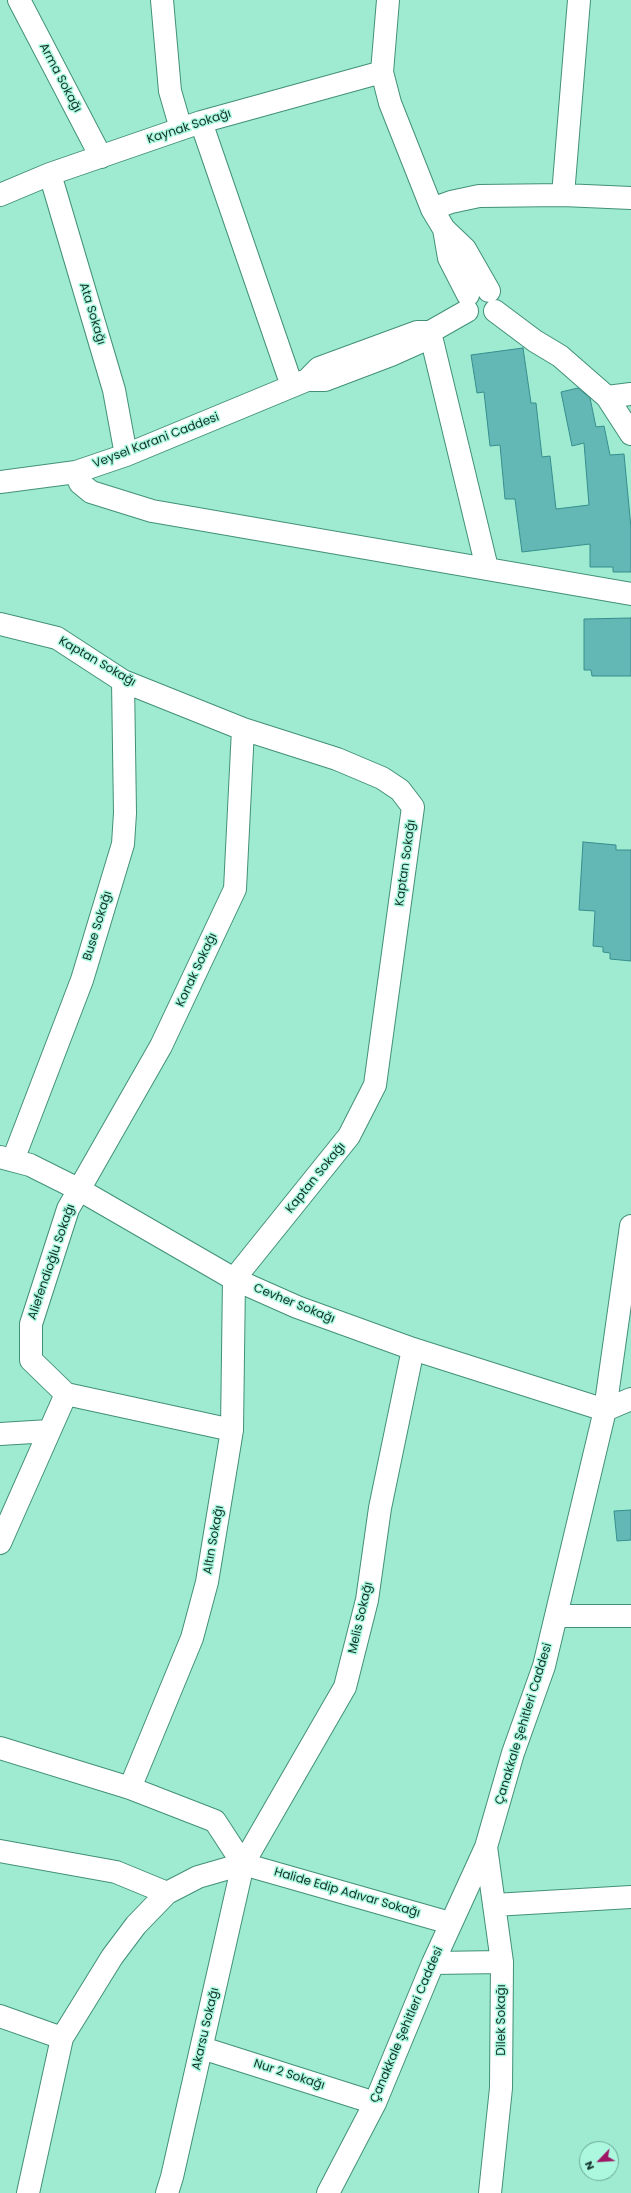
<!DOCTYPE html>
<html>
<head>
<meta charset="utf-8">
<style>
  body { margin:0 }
  #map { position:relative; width:631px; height:2193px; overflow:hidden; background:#9eebd2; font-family:Poppins,sans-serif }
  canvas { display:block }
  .north { position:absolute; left:579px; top:2141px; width:40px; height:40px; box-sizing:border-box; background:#abf8df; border:1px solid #6da896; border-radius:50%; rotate:245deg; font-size:11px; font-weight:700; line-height:16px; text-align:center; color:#113128 }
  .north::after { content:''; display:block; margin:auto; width:14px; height:18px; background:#9e1664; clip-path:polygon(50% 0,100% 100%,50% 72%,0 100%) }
</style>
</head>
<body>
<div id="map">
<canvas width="631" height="2193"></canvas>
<div class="north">N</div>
</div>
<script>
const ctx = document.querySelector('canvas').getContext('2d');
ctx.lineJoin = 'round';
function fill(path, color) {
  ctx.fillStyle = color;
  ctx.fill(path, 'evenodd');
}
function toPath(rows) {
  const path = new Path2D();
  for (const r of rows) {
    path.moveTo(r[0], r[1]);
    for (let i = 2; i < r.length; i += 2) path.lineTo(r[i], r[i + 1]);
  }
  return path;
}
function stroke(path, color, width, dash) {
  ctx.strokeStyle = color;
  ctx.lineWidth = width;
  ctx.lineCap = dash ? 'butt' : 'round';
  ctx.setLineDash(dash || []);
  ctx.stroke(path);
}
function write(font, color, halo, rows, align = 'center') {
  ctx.font = font + ' Poppins,sans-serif';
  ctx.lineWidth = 3;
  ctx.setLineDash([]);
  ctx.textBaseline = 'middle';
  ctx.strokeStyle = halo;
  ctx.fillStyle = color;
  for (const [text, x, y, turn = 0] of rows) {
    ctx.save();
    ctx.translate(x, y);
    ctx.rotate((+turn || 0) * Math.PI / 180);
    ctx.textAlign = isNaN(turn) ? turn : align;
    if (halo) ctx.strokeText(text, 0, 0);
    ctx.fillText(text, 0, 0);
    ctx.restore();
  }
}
const building = toPath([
  [523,348,531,403,536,403,542,457,550,456,556,509,589,505,584,443,572,446,561,392,578,388,590,398,596,427,604,426,610,455,624,454,631,528,631,572,613,572,613,567,590,567,590,544,522,552,515,499,505,499,500,445,490,446,484,392,477,393,471,355,523,348],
  [631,618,631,676,592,676,591,670,584,670,584,619,631,618],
  [583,842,616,845,616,850,631,850,631,961,610,959,610,953,603,952,603,947,593,946,595,911,579,910,583,842],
  [631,1510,631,1540,617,1541,614,1511,631,1510]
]);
const minor = toPath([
  [19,0,101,157],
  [162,0,170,91,181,129],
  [388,0,382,72,390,103,432,209,444,229,465,249,489,291],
  [201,122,292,386],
  [50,174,114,390,126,455],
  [0,195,50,174,201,122,382,72],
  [563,195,579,0],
  [432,209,451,202,479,196,563,195,631,198],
  [444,229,449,258,468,295],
  [495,311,535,341,560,356,607,397,631,434],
  [430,332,417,332,319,368,307,380,325,380,391,355,420,342,430,332,467,311],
  [430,332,487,568],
  [607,397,631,394],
  [76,472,80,483,91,492,152,511,631,594],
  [0,482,76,472,126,455,307,380],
  [0,624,57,638,123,681,243,729,337,759,382,778,400,790,413,807,375,1085,349,1136,234,1279,232,1430,207,1582,192,1638,130,1788],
  [0,1157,30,1165,80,1190,234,1279,297,1307,413,1349,605,1410],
  [13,1160,82,980,123,844,125,813,123,681],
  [66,1394,31,1360,31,1324,68,1209,161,1046,235,889,243,729],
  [66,1394,232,1430],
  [605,1410,631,1399],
  [0,1434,49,1431],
  [0,1543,66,1394],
  [556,1616,631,1616],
  [0,1748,130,1788,215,1821,243,1864],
  [486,1847,502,1962,501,2088,490,2193],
  [0,1851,116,1872,167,1893],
  [243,1864,450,1923],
  [494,1905,631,1897],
  [433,1963,502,1962],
  [0,2016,62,2038],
  [202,2048,375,2103],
  [28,2193,62,2038,112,1957,136,1925,167,1893,198,1877,243,1864],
  [167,2193,172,2177,243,1864,345,1687,367,1600,380,1508,413,1349],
  [328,2193,375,2103,433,1963,486,1847,513,1753,544,1666,605,1410,631,1226]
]);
const streetNames = [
  ["Arma Sokağı",60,78,62],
  ["Kaynak Sokağı",189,127,-18],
  ["Ata Sokağı",92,314,73],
  ["Veysel Karani Caddesi",156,441,-21],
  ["Kaptan Sokağı",97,662,30],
  ["Kaptan Sokağı",406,863,-82],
  ["Buse Sokağı",98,926,-73],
  ["Konak Sokağı",197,970,-65],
  ["Kaptan Sokağı",316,1178,-51],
  ["Aliefendioğlu Sokağı",52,1262,-71],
  ["Cevher Sokağı",294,1304,22],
  ["Altın Sokağı",214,1540,-80],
  ["Melis Sokağı",361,1618,-77],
  ["Çanakkale Şehitleri Caddesi",524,1724,-73],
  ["Halide Edip Adıvar Sokağı",347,1893,16],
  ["Dilek Sokağı",502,2020,-90],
  ["Çanakkale Şehitleri Caddesi",407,2025,-67],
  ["Akarsu Sokağı",206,2029,-77],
  ["Nur 2 Sokağı",289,2075,18]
];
fill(building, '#63b8b5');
stroke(building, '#368e8c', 1);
stroke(minor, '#43907a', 24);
stroke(minor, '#fff', 22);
write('12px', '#113128', '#abf8df', streetNames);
</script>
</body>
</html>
